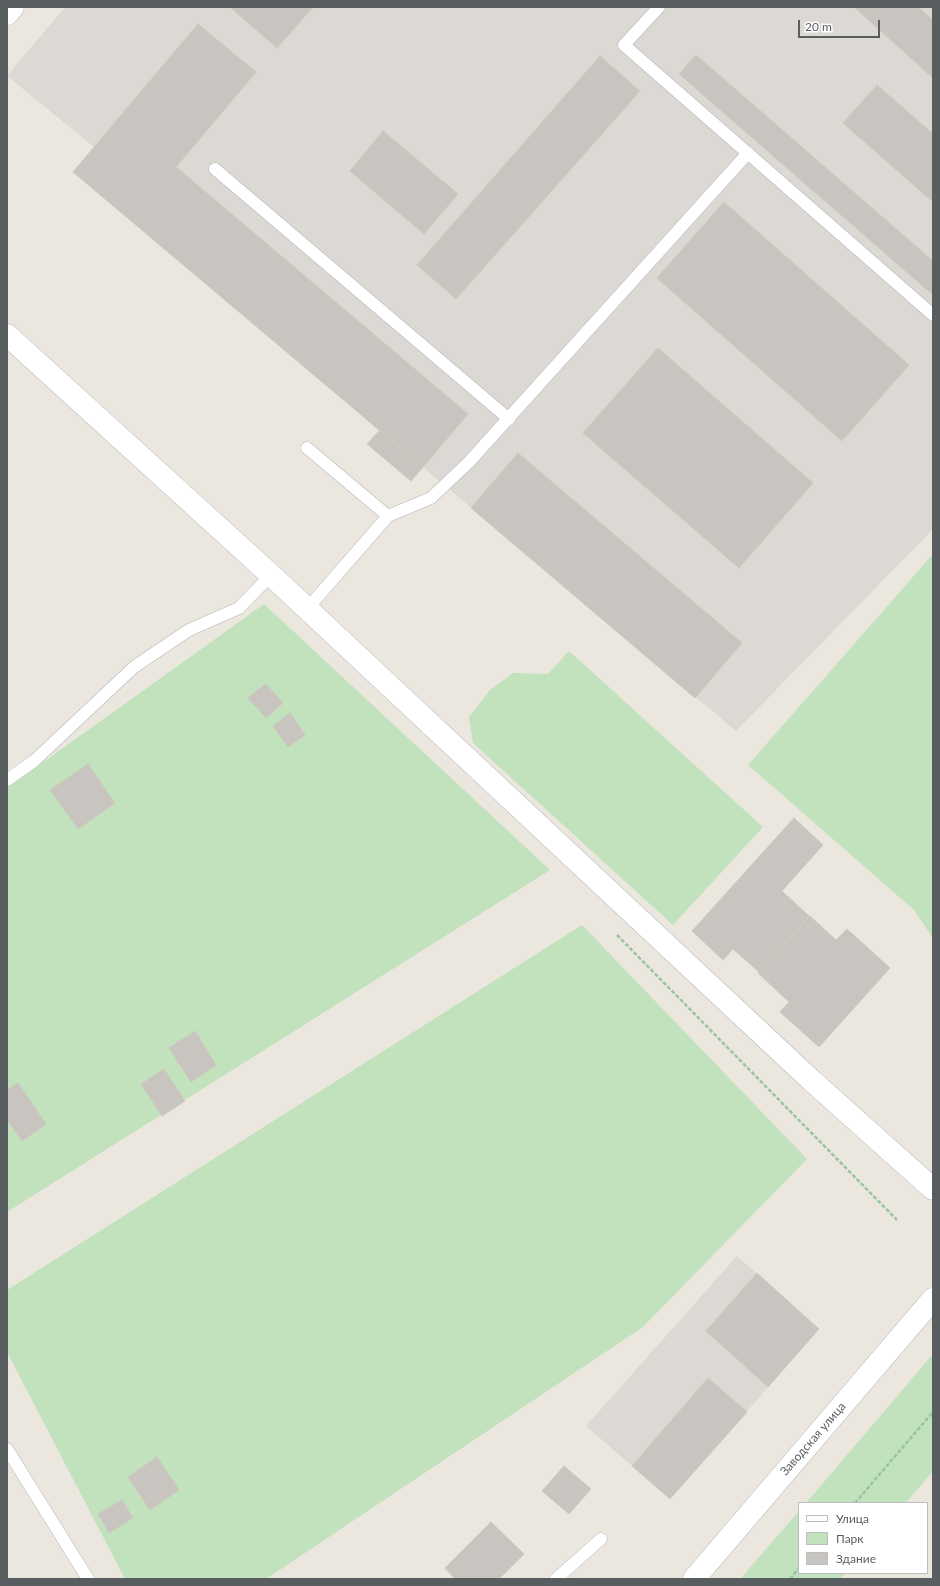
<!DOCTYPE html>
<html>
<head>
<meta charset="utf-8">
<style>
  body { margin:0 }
  #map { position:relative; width:940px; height:1586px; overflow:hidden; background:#ebe7df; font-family:Lato,sans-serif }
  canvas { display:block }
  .frame { position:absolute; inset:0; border:8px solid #585d60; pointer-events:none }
  .legend { position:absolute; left:798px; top:1502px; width:130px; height:72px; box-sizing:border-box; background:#fff; border:1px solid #bcbebf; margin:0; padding:5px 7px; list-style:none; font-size:12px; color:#585d60 }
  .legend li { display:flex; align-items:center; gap:8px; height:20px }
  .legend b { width:20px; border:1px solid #bcbebf }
  .scale { position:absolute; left:798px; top:20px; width:82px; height:18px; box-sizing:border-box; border:2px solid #585d60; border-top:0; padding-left:5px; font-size:12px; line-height:14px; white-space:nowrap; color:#585d60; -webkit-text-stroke:3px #fff; paint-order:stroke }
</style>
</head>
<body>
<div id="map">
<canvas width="940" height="1586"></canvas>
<div class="frame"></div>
<ul class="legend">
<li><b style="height:5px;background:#fff"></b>Улица</li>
<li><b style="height:11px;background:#c1e2bc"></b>Парк</li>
<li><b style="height:11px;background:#c8c4bf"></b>Здание</li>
</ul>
<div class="scale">20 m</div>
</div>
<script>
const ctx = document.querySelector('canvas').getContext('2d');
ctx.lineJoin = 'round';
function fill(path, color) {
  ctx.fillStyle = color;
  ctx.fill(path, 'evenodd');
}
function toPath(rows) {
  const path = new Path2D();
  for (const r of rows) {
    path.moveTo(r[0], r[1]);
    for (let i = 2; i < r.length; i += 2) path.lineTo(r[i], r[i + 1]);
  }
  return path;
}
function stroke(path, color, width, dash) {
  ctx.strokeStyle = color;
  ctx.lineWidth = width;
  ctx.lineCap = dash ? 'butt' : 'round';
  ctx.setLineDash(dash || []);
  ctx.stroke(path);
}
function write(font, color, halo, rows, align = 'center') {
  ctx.font = font + ' Lato,sans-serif';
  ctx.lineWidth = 3;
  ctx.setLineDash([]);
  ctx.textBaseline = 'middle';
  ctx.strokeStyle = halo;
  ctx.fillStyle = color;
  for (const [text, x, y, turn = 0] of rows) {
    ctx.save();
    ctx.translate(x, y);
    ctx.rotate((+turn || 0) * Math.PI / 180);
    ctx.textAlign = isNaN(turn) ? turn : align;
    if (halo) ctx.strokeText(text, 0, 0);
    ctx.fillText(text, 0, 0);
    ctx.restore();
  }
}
const industrial = toPath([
  [65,7,933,7,933,529,736,731,73,172,94,147,7,76],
  [737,1256,819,1329,670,1499,586,1426]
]);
const green = toPath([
  [933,554,933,938,914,910,748,765],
  [264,604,550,870,7,1212,7,788],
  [569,651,763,827,673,925,473,743,469,717,490,690,513,673,548,674],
  [582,925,807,1159,643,1327,266,1579,125,1579,7,1352,7,1290],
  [933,1354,933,1471,906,1503,806,1503],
  [799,1511,799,1573,846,1573,840,1579,740,1579]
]);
const building = toPath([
  [230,7,313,7,277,48,230,7],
  [854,7,870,7,863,15,854,7],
  [870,7,918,7,933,20,933,78,863,15,870,7],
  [198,24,256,72,176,167,468,414,423,467,73,172,198,24],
  [696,55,933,261,933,295,679,74,696,55],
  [600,56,640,91,456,299,417,265,600,56],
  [877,85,933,134,933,202,843,123,877,85],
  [383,131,458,194,424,234,350,171,383,131],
  [724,202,909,365,842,441,657,278,724,202],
  [658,348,813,483,739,568,583,433,658,348],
  [380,430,423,467,411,481,367,444,380,430],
  [518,453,742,643,695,698,471,508,518,453],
  [266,684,283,703,266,718,248,698,266,684],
  [290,713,305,735,288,747,273,726,290,713],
  [88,764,115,803,78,829,50,790,88,764],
  [794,818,823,845,782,891,809,916,759,972,733,949,723,960,692,931,794,818],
  [810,916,836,940,847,929,890,968,819,1047,780,1012,789,1002,758,973,810,916],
  [195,1031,216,1065,191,1082,169,1048,195,1031],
  [164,1069,185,1101,162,1116,141,1084,164,1069],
  [18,1083,46,1124,22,1141,7,1120,7,1090,18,1083],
  [757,1273,819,1329,768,1387,706,1331,757,1273],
  [708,1378,747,1412,670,1499,632,1466,708,1378],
  [157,1457,179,1490,150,1510,128,1477,157,1457],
  [564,1466,591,1489,569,1514,542,1491,564,1466],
  [122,1500,133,1518,109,1533,98,1514,122,1500],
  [491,1522,524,1554,499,1579,455,1579,445,1568,491,1522]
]);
const path = toPath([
  [617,935,897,1220],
  [855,1503,933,1412],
  [790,1579,799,1568]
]);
const service = toPath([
  [659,7,624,45,933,315],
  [215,169,509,419],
  [307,448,388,516],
  [307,609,388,516,431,498,469,462,748,153],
  [7,780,34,761,134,667,189,630,239,608,271,575],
  [7,1449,88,1579],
  [556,1579,601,1539]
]);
const minor = toPath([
  [7,14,13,7],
  [7,335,271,575,810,1079,933,1189]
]);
const tertiary = toPath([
  [694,1579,933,1299]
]);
const streetNames = [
  ["Заводская улица",813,1439,-49]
];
fill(industrial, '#dcd9d4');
fill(green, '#c1e2bc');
fill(building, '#c8c4bf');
stroke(building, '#cfc8be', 1);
stroke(service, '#b2b6ba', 13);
stroke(minor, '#b2b6ba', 23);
stroke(tertiary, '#b2b6ba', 23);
stroke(path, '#97c59e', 2.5, [4, 2]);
stroke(service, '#fff', 12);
stroke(minor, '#fff', 22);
stroke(tertiary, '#fff', 22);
write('12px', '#585d60', '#fff', streetNames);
</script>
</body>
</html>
